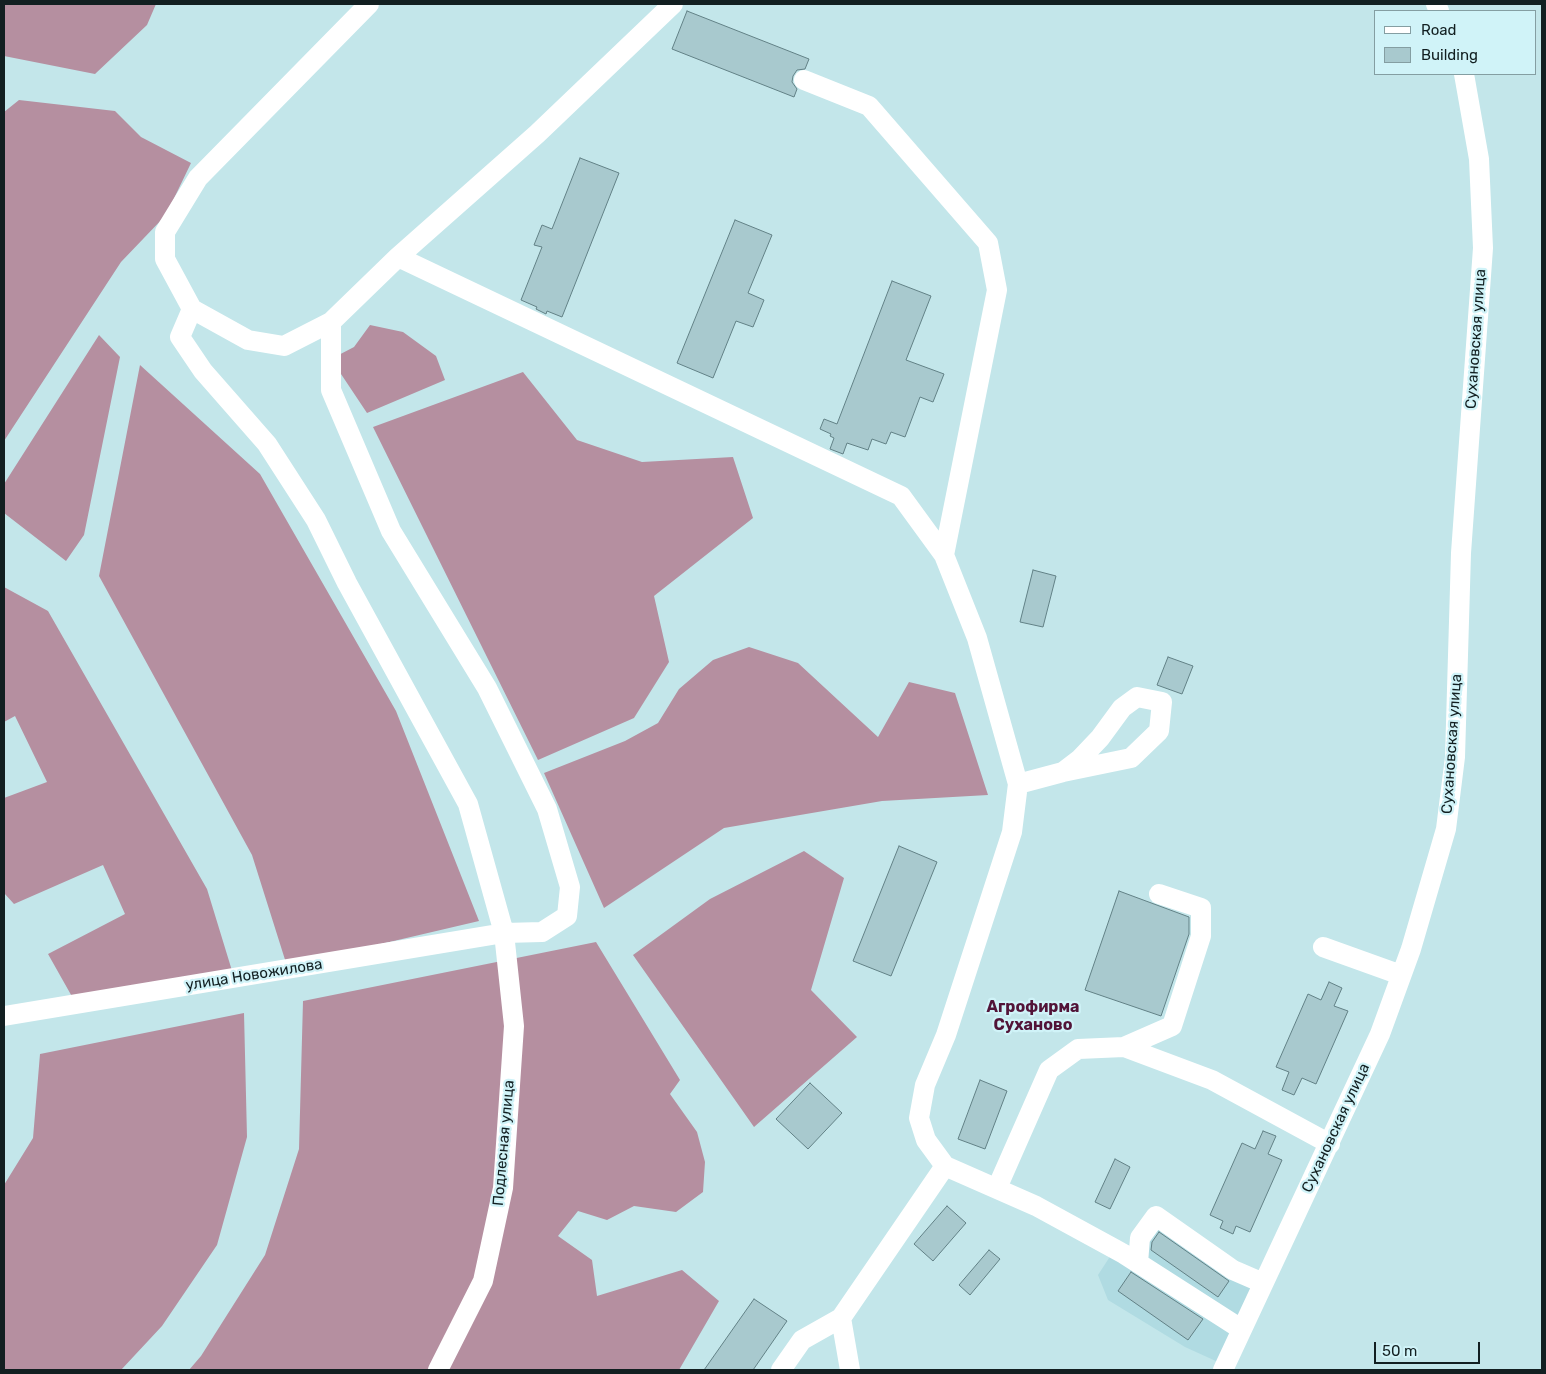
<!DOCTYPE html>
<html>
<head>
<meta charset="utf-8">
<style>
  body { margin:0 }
  #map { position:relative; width:1546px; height:1374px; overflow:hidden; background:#c3e6ea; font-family:Rubik,sans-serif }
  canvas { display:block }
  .frame { position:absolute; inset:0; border:5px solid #121f21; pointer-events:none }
  .legend { position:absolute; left:1374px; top:10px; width:162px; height:65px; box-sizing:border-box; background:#d0f3f8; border:1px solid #849ea2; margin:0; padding:6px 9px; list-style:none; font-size:15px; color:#121f21 }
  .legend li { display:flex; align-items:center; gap:10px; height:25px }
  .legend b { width:25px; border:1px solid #849ea2 }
  .scale { position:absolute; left:1374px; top:1342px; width:106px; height:22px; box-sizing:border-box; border:2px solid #121f21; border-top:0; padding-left:6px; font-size:15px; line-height:18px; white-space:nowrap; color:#121f21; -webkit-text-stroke:4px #d0f3f8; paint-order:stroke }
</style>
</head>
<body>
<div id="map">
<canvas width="1546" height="1374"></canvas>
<div class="frame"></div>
<ul class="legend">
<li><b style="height:6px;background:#fff"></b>Road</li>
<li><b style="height:14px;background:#a8c9ce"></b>Building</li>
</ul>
<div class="scale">50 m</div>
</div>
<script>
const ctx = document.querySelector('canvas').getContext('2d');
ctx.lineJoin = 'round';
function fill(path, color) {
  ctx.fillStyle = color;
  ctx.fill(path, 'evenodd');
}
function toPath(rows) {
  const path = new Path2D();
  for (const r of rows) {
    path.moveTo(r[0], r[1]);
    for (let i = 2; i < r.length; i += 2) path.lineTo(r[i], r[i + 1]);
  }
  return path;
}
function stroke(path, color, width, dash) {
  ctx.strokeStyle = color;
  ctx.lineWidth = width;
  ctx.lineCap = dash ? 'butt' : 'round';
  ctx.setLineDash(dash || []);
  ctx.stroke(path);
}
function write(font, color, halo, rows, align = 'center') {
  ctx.font = font + ' Rubik,sans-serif';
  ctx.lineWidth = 4.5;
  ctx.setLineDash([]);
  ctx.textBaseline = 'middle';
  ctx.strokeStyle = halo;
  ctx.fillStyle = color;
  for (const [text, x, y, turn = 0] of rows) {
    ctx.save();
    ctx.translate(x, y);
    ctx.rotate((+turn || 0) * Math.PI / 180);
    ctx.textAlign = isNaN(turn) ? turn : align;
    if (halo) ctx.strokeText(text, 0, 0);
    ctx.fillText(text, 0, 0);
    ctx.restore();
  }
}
const built = toPath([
  [1153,1210,1261,1275,1218,1362,1185,1347,1108,1300,1098,1275,1120,1241,1131,1246]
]);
const forest = toPath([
  [4,4,156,4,147,25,95,74,4,56],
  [19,100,115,111,141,137,191,163,166,215,121,262,4,441,4,112],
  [370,325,403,332,436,356,445,380,367,413,331,359,354,347],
  [99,335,120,357,84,535,66,561,4,513,4,484],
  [140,365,260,474,396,711,479,921,287,966,252,855,99,576],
  [523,372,577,440,642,462,733,457,753,518,654,596,669,662,634,718,538,760,373,427],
  [4,587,48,611,207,889,233,974,79,1009,48,954,125,914,103,865,14,904,4,893,4,798,47,782,15,716,4,722],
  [749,647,798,663,878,737,909,682,955,693,988,795,882,801,724,828,604,908,544,773,625,741,658,723,679,689,713,660],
  [804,851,844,878,811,990,857,1037,754,1127,633,955,710,899],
  [596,942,680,1080,670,1094,697,1132,705,1162,703,1192,676,1212,634,1206,607,1220,578,1211,558,1236,592,1260,597,1296,682,1270,719,1301,679,1370,189,1370,201,1356,265,1255,299,1149,303,1001],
  [244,1013,247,1137,217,1245,162,1326,121,1370,4,1370,4,1185,33,1138,40,1054]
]);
const building = toPath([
  [687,11,809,59,805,69,797,70,793,76,792,82,797,89,794,97,672,49,687,11],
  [580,158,619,173,562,317,547,311,546,314,536,309,537,307,521,300,542,247,534,245,542,225,552,229,580,158],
  [735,220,772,235,748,293,764,300,753,327,736,321,713,378,677,363,735,220],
  [892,281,931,296,906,360,944,374,933,402,920,397,905,437,891,432,886,444,872,439,868,450,847,443,843,454,830,449,834,438,830,436,831,434,820,429,824,419,837,424,892,281],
  [1033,570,1056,576,1043,627,1020,622,1033,570],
  [1168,657,1193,666,1182,694,1157,685,1168,657],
  [899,846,937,862,891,976,853,961,899,846],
  [1119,891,1189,917,1189,934,1161,1016,1085,990,1119,891],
  [1329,982,1342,988,1334,1006,1348,1011,1316,1084,1302,1078,1294,1095,1282,1090,1289,1072,1276,1067,1308,994,1321,1000,1329,982],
  [980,1080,1007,1091,985,1149,958,1139,980,1080],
  [810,1083,842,1113,808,1149,776,1119,810,1083],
  [1263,1131,1276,1136,1268,1154,1282,1160,1250,1232,1236,1226,1233,1234,1220,1228,1223,1221,1210,1215,1242,1143,1255,1149,1263,1131],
  [1115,1159,1130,1167,1110,1209,1095,1202,1115,1159],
  [947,1206,966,1223,933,1261,914,1244,947,1206],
  [1159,1232,1229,1281,1218,1297,1151,1250,1152,1242,1159,1232],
  [989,1250,1000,1259,970,1295,959,1285,989,1250],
  [1131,1272,1203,1319,1188,1340,1118,1291,1131,1272],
  [754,1299,787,1321,753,1370,704,1370,754,1299]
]);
const minor = toPath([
  [369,4,198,178,165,232,165,259,192,309,248,340,284,346,331,322,398,257,537,134,673,4],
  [1436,4,1439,11],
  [804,80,869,106,988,243,997,290,944,555],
  [398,257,901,496,944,555,977,638,1018,784,1012,832,946,1035,925,1085,919,1118,926,1140,945,1166,1036,1206,1124,1254,1241,1329],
  [192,309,180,337,203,371,267,444,316,520,347,583,468,804,504,933,514,1026,503,1188,483,1281,438,1370],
  [1018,784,1063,772,1131,758,1159,731,1162,702,1137,697,1122,708,1100,738,1080,759,1063,772],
  [1323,947,1401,975],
  [4,1016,504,933,542,932,567,916,570,887,547,809,487,688,391,531,331,390,331,322],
  [1124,1047,1172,1026,1201,936,1201,908,1159,894],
  [997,1188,1049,1070,1078,1049,1124,1047,1212,1080,1330,1144],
  [1138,1263,1140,1238,1156,1216,1233,1270,1263,1283],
  [841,1318,850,1370],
  [781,1370,802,1340,841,1318,945,1166],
  [1223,1370,1380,1034,1411,949,1446,829,1455,757,1461,553,1483,248,1479,159,1464,74]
]);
const streetNames = [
  ["Сухановская улица",1476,339,-86],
  ["Сухановская улица",1452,744,-86],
  ["улица Новожилова",254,975,-9],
  ["Сухановская улица",1336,1128,-65],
  ["Подлесная улица",504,1143,-85]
];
const neighbourhoodNames = [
  ["Агрофирма",1033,1007],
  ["Суханово",1033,1025]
];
fill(built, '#b0dbe2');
fill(forest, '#b58fa0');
fill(building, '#a8c9ce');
stroke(building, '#628186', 1);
stroke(minor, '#fff', 20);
write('15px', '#121f21', '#d0f3f8', streetNames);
write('bold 16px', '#521438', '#d0f3f8', neighbourhoodNames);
</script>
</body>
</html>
